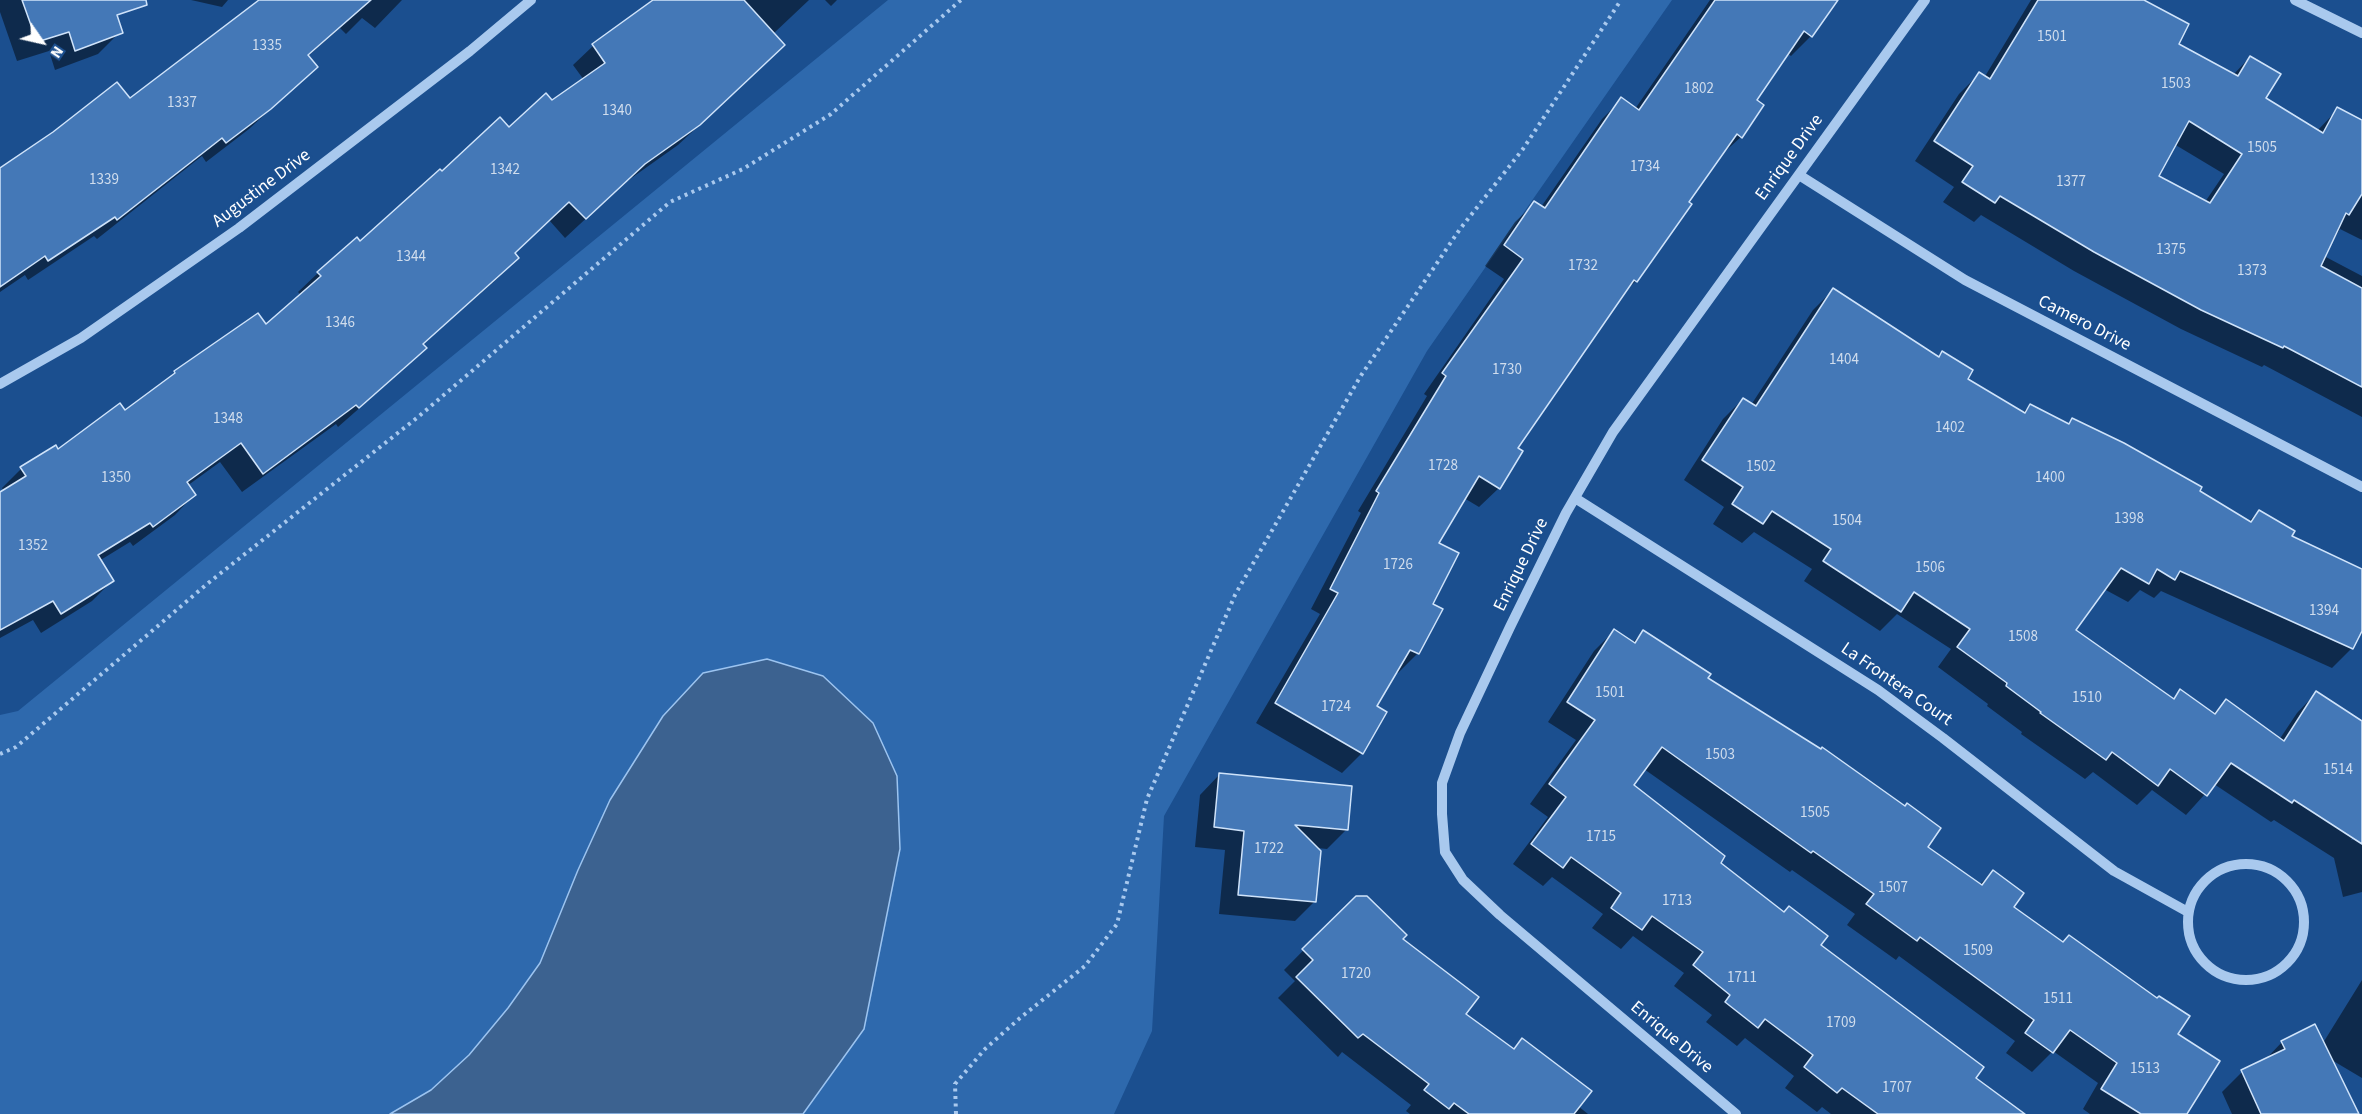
<!DOCTYPE html>
<html>
<head>
<meta charset="utf-8">
<style>
  body { margin:0 }
  #map { position:relative; width:2362px; height:1114px; overflow:hidden; background:#1b4f8f; font-family:"Source Sans 3",sans-serif }
  canvas { display:block }
  .north { position:absolute; left:12px; top:12px; width:60px; height:60px; -webkit-text-stroke:4px #1b4f8f; paint-order:stroke; rotate:124deg; font-size:16px; font-weight:700; line-height:24px; text-align:center; color:#fff }
  .north::after { content:''; display:block; margin:auto; width:21px; height:27px; background:#fff; clip-path:polygon(50% 0,100% 100%,50% 72%,0 100%) }
</style>
</head>
<body>
<div id="map">
<canvas width="2362" height="1114"></canvas>
<div class="north">N</div>
</div>
<script>
const ctx = document.querySelector('canvas').getContext('2d');
ctx.lineJoin = 'round';
function fill(path, color) {
  ctx.fillStyle = color;
  ctx.fill(path, 'evenodd');
}
function toPath(rows) {
  const path = new Path2D();
  for (const r of rows) {
    if (r.length === 3) {
      path.moveTo(r[0] + r[2], r[1]);
      path.arc(r[0], r[1], r[2], 0, 2 * Math.PI);
      continue;
    }
    path.moveTo(r[0], r[1]);
    for (let i = 2; i < r.length; i += 2) path.lineTo(r[i], r[i + 1]);
  }
  return path;
}
function stroke(path, color, width, dash) {
  ctx.strokeStyle = color;
  ctx.lineWidth = width;
  ctx.lineCap = dash ? 'butt' : 'round';
  ctx.setLineDash(dash || []);
  ctx.stroke(path);
}
function write(font, color, halo, rows, align = 'center') {
  ctx.font = font + ' "Source Sans 3",sans-serif';
  ctx.lineWidth = 4.5;
  ctx.setLineDash([]);
  ctx.textBaseline = 'middle';
  ctx.strokeStyle = halo;
  ctx.fillStyle = color;
  for (const [text, x, y, turn = 0] of rows) {
    ctx.save();
    ctx.translate(x, y);
    ctx.rotate((+turn || 0) * Math.PI / 180);
    ctx.textAlign = isNaN(turn) ? turn : align;
    if (halo) ctx.strokeText(text, 0, 0);
    ctx.fillText(text, 0, 0);
    ctx.restore();
  }
}
const green = toPath([
  [888,0,1672,0,1427,351,1164,816,1152,1031,1114,1114,803,1114,864,1029,900,849,897,776,873,723,824,677,767,659,663,716,610,800,578,870,540,963,508,1008,469,1055,431,1090,390,1114,0,1114,0,715,18,711]
]);
const water = toPath([
  [767,659,823,676,873,723,897,776,900,849,864,1029,803,1114,390,1114,431,1090,469,1055,508,1008,540,963,578,870,610,800,663,716,703,673,767,659]
]);
const shadow = toPath([
  [0,0,110,0,118,34,98,54,55,70,49,51,17,61,0,12],
  [191,0,228,0,222,7],
  [262,0,402,0,375,28,362,18,346,34,340,28,307,57,316,67,249,129,206,162,202,156,97,239,94,236,28,280,25,275,0,292,0,169,129,100],
  [652,0,809,0,773,34,764,65,678,145,623,184,565,238,549,220,513,253,517,258,498,278,422,345,425,348,405,368,338,427,336,424,242,492,220,462,187,486,194,495,175,515,133,546,130,542,99,561,112,581,92,601,41,633,33,620,0,638,0,494,4,492,2,488,21,469,125,412,164,383,175,372,266,326,301,295,298,292,318,273,360,243,442,173,584,80,573,65,593,46],
  [825,0,837,0,831,6],
  [1710,0,1836,0,1811,36,1791,56,1787,53,1755,100,1741,137,1720,156,1636,281,1623,293,1516,448,1499,488,1479,507,1464,498,1437,544,1431,604,1418,653,1398,673,1395,672,1375,707,1362,753,1342,773,1256,723,1320,614,1311,609,1361,513,1358,511,1427,396,1424,394,1504,279,1485,266,1515,222,1535,203,1541,207,1602,119,1622,99,1635,109],
  [2031,0,2133,0,2177,45,2233,75,2250,57,2264,98,2317,131,2338,109,2362,122,2362,240,2340,229,2324,256,2362,276,2362,417,2264,365,2262,367,2181,329,2074,271,1981,215,1974,222,1943,202,1954,187,1915,161,1959,94,1979,74,1984,78],
  [2174,144,2224,174,2205,202,2157,176],
  [1833,290,1938,358,1942,353,1966,379,2022,413,2030,406,2067,425,2072,420,2248,522,2259,511,2290,537,2362,570,2362,627,2352,648,2332,668,2161,591,2154,598,2140,590,2128,602,2104,589,2074,630,2173,699,2181,691,2212,715,2226,701,2279,740,2297,713,2316,693,2362,722,2362,823,2351,840,2362,837,2362,892,2343,897,2334,858,2274,820,2271,822,2214,784,2186,815,2152,790,2137,805,2093,772,2085,779,2021,734,2022,732,1987,706,1988,704,1938,667,1951,649,1897,614,1880,631,1804,581,1812,569,1754,532,1742,543,1713,524,1724,507,1684,480,1723,419,1743,399,1751,405,1813,310],
  [1614,631,1632,643,1643,632,1926,848,1979,885,1993,872,2012,907,2176,1035,2185,1114,2090,1114,2083,1109,2098,1083,2053,1051,2032,1072,2006,1053,2015,1041,1899,956,1896,960,1847,925,1855,914,1792,870,1790,872,1644,769,1632,786,1719,863,1819,945,1974,1078,2022,1114,1831,1114,1822,1107,1817,1112,1785,1088,1794,1076,1745,1038,1737,1046,1706,1022,1712,1015,1674,986,1684,973,1633,936,1621,949,1592,928,1603,914,1552,877,1543,886,1513,864,1548,817,1530,804,1576,740,1548,722,1594,651],
  [1219,775,1347,829,1327,849,1317,848,1315,901,1295,921,1219,914,1225,850,1195,847,1200,795],
  [1356,897,1401,939,1464,1014,1512,1050,1522,1040,1578,1106,1588,1114,1410,1114,1406,1111,1411,1105,1342,1052,1338,1057,1278,998,1295,981,1284,970],
  [2362,980,2362,1078,2330,1059,2357,1114,2232,1114,2222,1092,2242,1072,2264,1061,2282,1042,2323,1043]
]);
const building = toPath([
  [22,0,146,0,147,5,117,15,123,33,75,51,69,32,37,42,22,0],
  [259,0,371,0,308,55,318,67,271,109,226,143,222,138,117,220,115,217,48,261,45,256,0,287,0,168,53,132,117,82,130,98,259,0],
  [653,0,744,0,785,45,700,125,645,164,586,219,569,202,515,253,519,258,423,344,427,348,359,408,356,405,263,474,241,443,187,482,196,495,153,527,150,523,98,555,114,581,61,614,53,601,0,630,0,492,26,476,20,467,56,445,58,449,120,403,125,410,175,373,174,371,258,313,266,324,321,276,317,272,357,237,360,241,440,169,442,171,500,117,509,127,546,93,552,100,605,63,592,44,653,0],
  [1715,0,1838,0,1812,37,1804,31,1757,100,1764,105,1742,138,1737,134,1689,202,1692,204,1637,282,1634,280,1518,448,1523,451,1500,489,1479,476,1439,543,1459,553,1433,604,1443,609,1419,654,1410,650,1377,706,1387,712,1363,754,1275,703,1338,593,1330,589,1379,493,1376,491,1446,376,1442,373,1523,259,1504,245,1534,201,1545,208,1621,97,1639,110,1715,0],
  [2038,0,2144,0,2189,24,2179,44,2238,76,2250,56,2281,74,2266,98,2323,133,2337,107,2362,120,2362,194,2349,215,2346,213,2321,266,2362,288,2362,387,2284,346,2283,348,2201,310,2094,252,2000,196,1995,203,1962,182,1973,166,1934,141,1979,72,1990,79,2038,0],
  [2189,121,2242,154,2210,203,2159,176,2189,121],
  [1833,288,1939,357,1942,351,1973,370,1968,379,2025,413,2030,404,2069,424,2072,418,2124,443,2202,487,2200,491,2251,522,2259,510,2295,531,2292,536,2362,569,2362,631,2353,649,2180,571,2175,580,2157,569,2149,584,2121,568,2076,630,2174,699,2180,689,2215,714,2226,699,2284,741,2316,691,2362,721,2362,844,2294,800,2292,803,2231,763,2207,796,2170,769,2158,786,2112,752,2106,760,2040,713,2041,712,2006,686,2007,683,1957,647,1970,629,1914,592,1901,612,1823,561,1831,549,1772,511,1763,524,1732,504,1743,487,1702,460,1743,398,1756,406,1833,288],
  [1614,629,1635,643,1643,630,1711,674,1708,678,1821,749,1822,747,1905,806,1907,803,1941,828,1928,847,1982,885,1993,870,2024,893,2014,907,2063,942,2069,935,2157,998,2159,996,2190,1016,2178,1034,2220,1061,2187,1114,2141,1114,2101,1089,2117,1063,2070,1030,2053,1053,2025,1033,2034,1020,1920,937,1917,941,1866,904,1874,894,1813,851,1811,853,1662,747,1634,785,1725,856,1721,863,1784,912,1789,906,1828,936,1821,945,1984,1067,1976,1078,2025,1114,1878,1114,1842,1088,1837,1093,1804,1067,1813,1055,1765,1019,1758,1028,1725,1002,1730,995,1693,965,1703,952,1652,916,1642,930,1611,908,1621,893,1571,857,1563,868,1531,844,1566,797,1549,784,1595,720,1567,702,1614,629],
  [1219,773,1352,786,1348,830,1295,825,1321,851,1316,902,1238,895,1244,831,1214,827,1219,773],
  [1356,896,1367,896,1407,935,1403,939,1479,997,1466,1014,1514,1049,1522,1038,1592,1091,1574,1114,1469,1114,1454,1103,1449,1109,1424,1090,1429,1084,1363,1034,1358,1038,1296,977,1313,960,1302,949,1356,896],
  [2315,1024,2359,1114,2261,1114,2241,1070,2285,1049,2281,1041,2315,1024]
]);
const path = toPath([
  [0,754,16,747,207,584,418,417,670,202,743,169,831,114,961,0],
  [956,1114,955,1084,985,1049,1020,1018,1085,966,1117,924,1147,799,1235,595,1360,377,1460,229,1523,149,1621,0]
]);
const minor = toPath([
  [2295,0,2362,33],
  [1799,175,1965,280,2362,487],
  [0,384,81,338,239,228,470,51,531,0],
  [1575,498,1878,690,1943,738,2114,871,2188,912],
  [2246,922,58],
  [1736,1114,1500,915,1463,880,1445,852,1442,814,1442,783,1460,733,1510,627,1566,513,1613,432,1925,0]
]);
const numberNames = [
  ["1501",2052,38],
  ["1335",267,47],
  ["1503",2176,85],
  ["1802",1699,90],
  ["1337",182,104],
  ["1340",617,112],
  ["1505",2262,149],
  ["1734",1645,168],
  ["1342",505,171],
  ["1339",104,181],
  ["1377",2071,183],
  ["1375",2171,251],
  ["1344",411,258],
  ["1732",1583,267],
  ["1373",2252,272],
  ["1346",340,324],
  ["1404",1844,361],
  ["1730",1507,371],
  ["1348",228,420],
  ["1402",1950,429],
  ["1728",1443,467],
  ["1502",1761,468],
  ["1350",116,479],
  ["1400",2050,479],
  ["1398",2129,520],
  ["1504",1847,522],
  ["1352",33,547],
  ["1726",1398,566],
  ["1506",1930,569],
  ["1394",2324,612],
  ["1508",2023,638],
  ["1501",1610,694],
  ["1510",2087,699],
  ["1724",1336,708],
  ["1503",1720,756],
  ["1514",2338,771],
  ["1505",1815,814],
  ["1715",1601,838],
  ["1722",1269,850],
  ["1507",1893,889],
  ["1713",1677,902],
  ["1509",1978,952],
  ["1720",1356,975],
  ["1711",1742,979],
  ["1511",2058,1000],
  ["1709",1841,1024],
  ["1513",2145,1070],
  ["1707",1897,1089]
];
const streetNames = [
  ["Enrique Drive",1790,158,-54],
  ["Augustine Drive",262,189,-37],
  ["Camero Drive",2084,324,27],
  ["Enrique Drive",1522,565,-64],
  ["La Frontera Court",1896,685,35],
  ["Enrique Drive",1671,1038,40]
];
fill(green, '#2e69ad');
fill(water, '#3c6290');
stroke(water, '#9cc4f0', 1.5);
fill(shadow, '#0007');
fill(building, '#4478b7');
stroke(building, '#cfe3fa', 1.5);
stroke(path, '#a9c9ee', 4, [3, 4.5]);
stroke(minor, '#a9c9ee', 10);
write('15px', '#d0dded', null, numberNames);
write('18px', '#fff', '#1b4f8f', streetNames);
</script>
</body>
</html>
